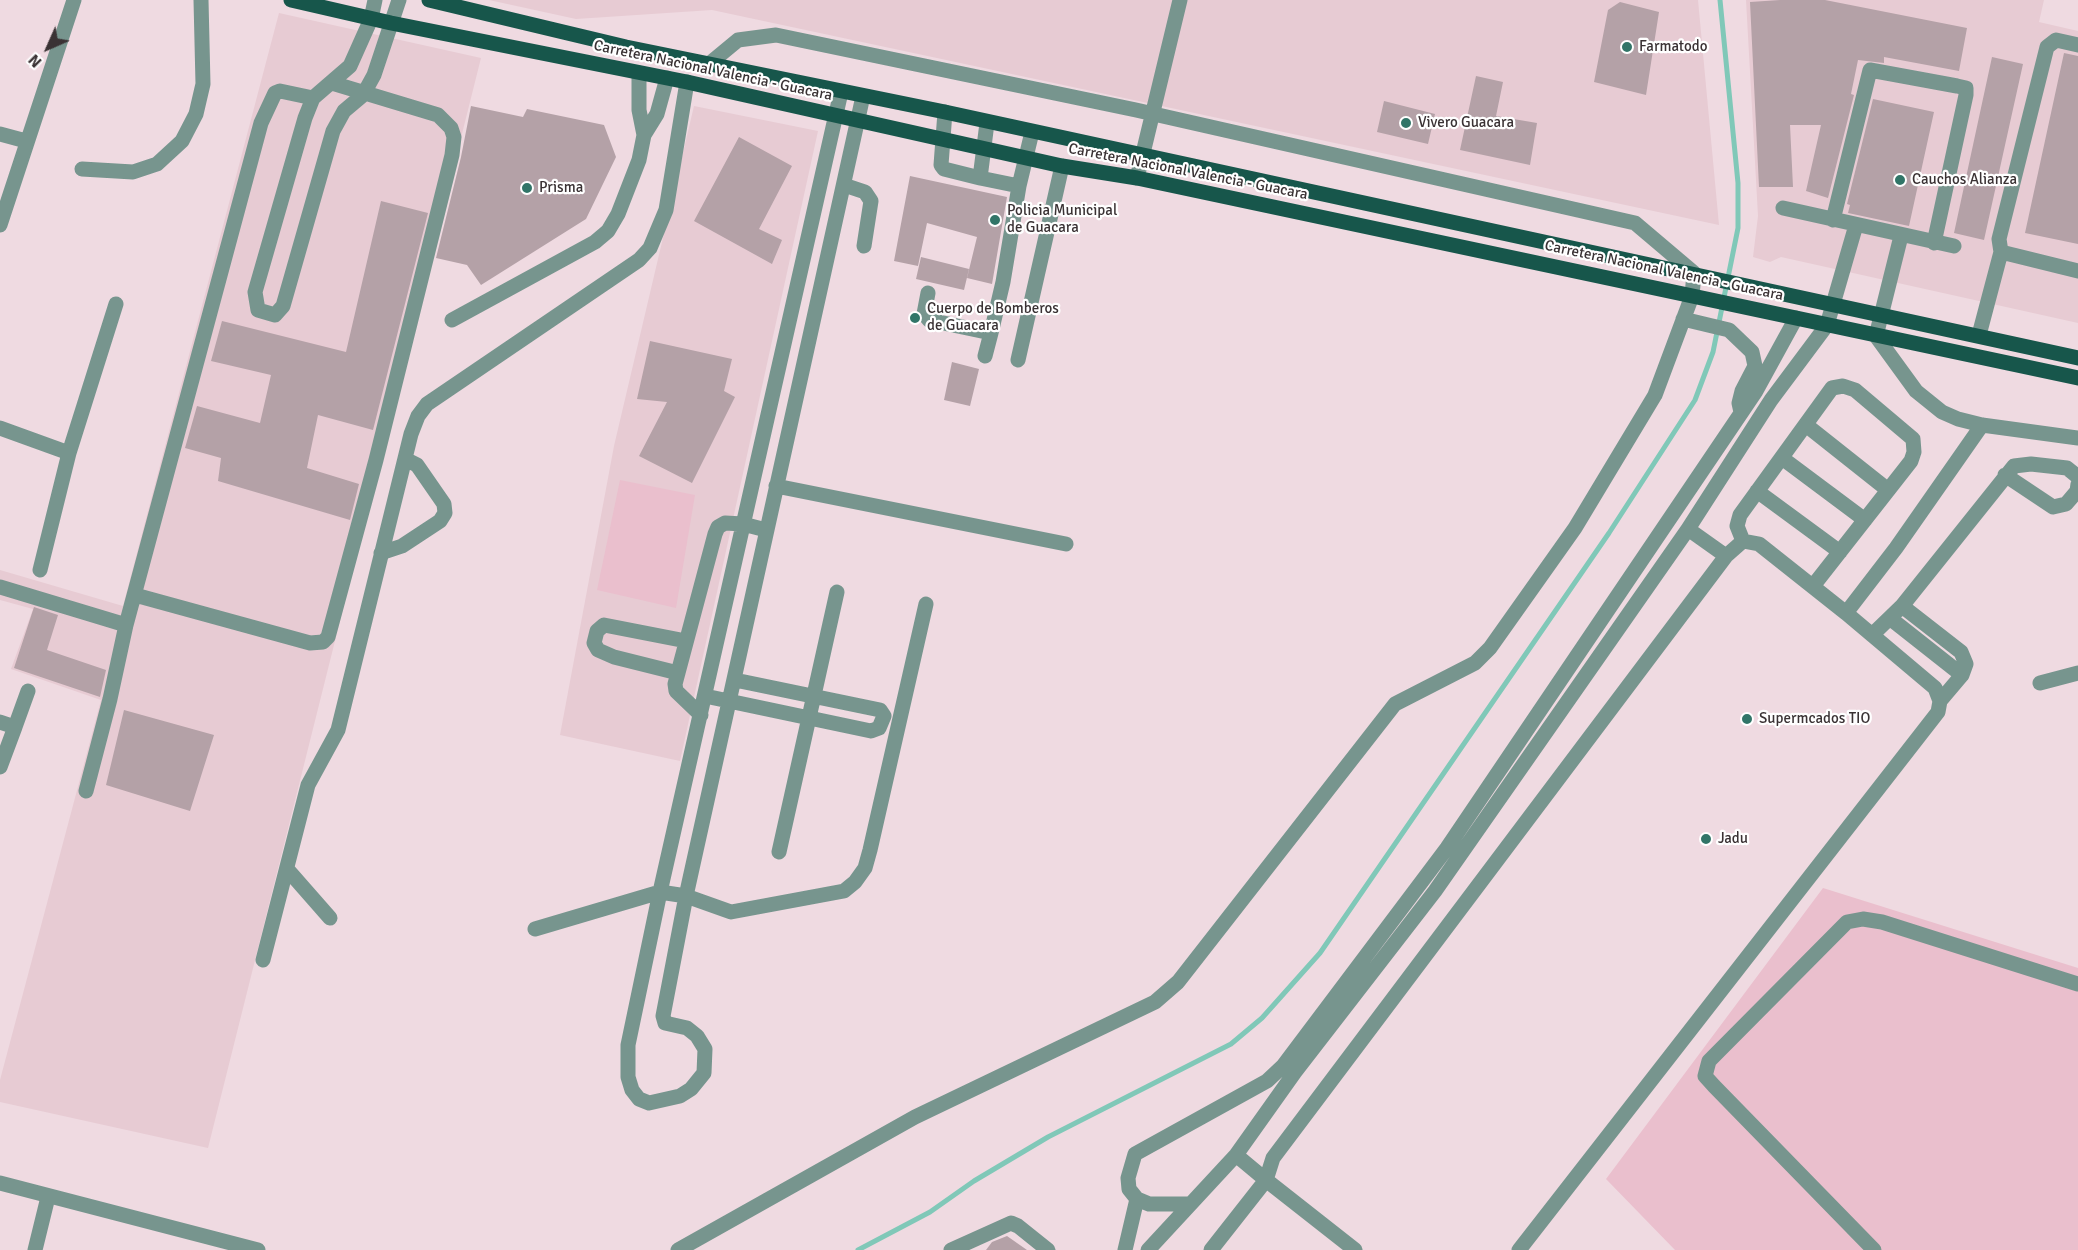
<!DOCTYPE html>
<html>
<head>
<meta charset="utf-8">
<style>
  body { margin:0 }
  #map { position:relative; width:2078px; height:1250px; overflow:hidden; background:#efdae1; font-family:Signika,sans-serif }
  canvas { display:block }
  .north { position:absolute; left:18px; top:18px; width:60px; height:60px; -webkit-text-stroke:4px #fff; paint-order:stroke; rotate:225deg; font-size:16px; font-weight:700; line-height:24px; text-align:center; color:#3a3234 }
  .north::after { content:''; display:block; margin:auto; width:21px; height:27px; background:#3a3234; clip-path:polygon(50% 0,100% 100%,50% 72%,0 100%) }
</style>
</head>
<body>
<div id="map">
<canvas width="2078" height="1250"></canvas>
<div class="north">N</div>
</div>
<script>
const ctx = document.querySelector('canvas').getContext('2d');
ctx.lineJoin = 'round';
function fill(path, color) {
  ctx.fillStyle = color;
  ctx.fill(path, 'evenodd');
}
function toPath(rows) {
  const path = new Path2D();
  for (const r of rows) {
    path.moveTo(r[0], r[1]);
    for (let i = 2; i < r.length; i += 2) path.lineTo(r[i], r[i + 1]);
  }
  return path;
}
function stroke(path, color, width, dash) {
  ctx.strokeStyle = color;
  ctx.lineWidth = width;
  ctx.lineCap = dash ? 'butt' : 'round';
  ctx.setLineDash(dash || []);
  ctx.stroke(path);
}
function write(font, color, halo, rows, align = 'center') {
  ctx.font = font + ' Signika,sans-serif';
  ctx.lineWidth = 4.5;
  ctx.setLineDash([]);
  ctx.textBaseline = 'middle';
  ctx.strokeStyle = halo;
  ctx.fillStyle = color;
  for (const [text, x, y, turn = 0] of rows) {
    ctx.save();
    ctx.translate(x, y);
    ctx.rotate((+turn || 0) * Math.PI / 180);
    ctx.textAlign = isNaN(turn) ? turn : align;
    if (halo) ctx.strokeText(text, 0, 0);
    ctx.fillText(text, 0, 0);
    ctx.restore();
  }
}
const built = toPath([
  [489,0,1698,0,1719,225,712,10,576,19],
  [1746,0,2044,0,2039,22,2078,31,2078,323,1781,257,1770,262,1753,257,1758,216],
  [279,13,481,58,208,1148,0,1102,0,1080,101,700,11,669,33,609,0,600,0,570,123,606],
  [694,106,818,131,680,761,560,735,614,446]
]);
const green = toPath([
  [620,480,695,495,676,608,597,590],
  [1823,888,2078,968,2078,1250,1675,1250,1606,1179]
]);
const stream = toPath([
  [858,1250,930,1212,974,1181,1048,1137,1231,1044,1262,1018,1320,953,1609,533,1695,400,1713,352,1738,228,1738,183,1720,0]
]);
const building = toPath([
  [1780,0,1825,0,1967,28,1959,71,1884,57,1884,63,1858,60,1851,94,1854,95,1828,198,1806,191,1821,125,1790,125,1793,187,1759,187,1750,2],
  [1620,2,1659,12,1646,95,1594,82,1608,10],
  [2064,53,2078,56,2078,244,2025,233],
  [1992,57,2023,64,1984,240,1954,233],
  [1476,76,1503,82,1496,116,1537,123,1530,165,1460,150],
  [1873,99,1934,112,1909,226,1848,213,1850,205,1847,204],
  [1384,101,1435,114,1428,144,1377,132],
  [471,106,523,117,527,109,604,125,616,157,586,219,481,285,467,265,436,258,461,157],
  [739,137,792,166,759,229,782,240,772,264,694,221],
  [910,176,1007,197,992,284,967,278,977,237,927,223,918,266,894,261],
  [381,201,428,213,373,430,318,415,307,468,359,484,350,520,218,481,221,458,185,448,197,406,260,423,271,375,211,361,222,321,346,352],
  [921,257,969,269,964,290,916,279],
  [650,341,732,359,724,391,735,397,692,483,639,456,667,402,637,399],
  [952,362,979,369,970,406,944,400],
  [34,607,58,615,47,650,106,670,100,697,14,668],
  [124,710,214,735,190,811,106,785],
  [1007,1236,1027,1250,986,1250,992,1242]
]);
const minor = toPath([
  [375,0,371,19,350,66,313,98,305,118,255,292,258,310,275,315,283,306,333,131,344,111,363,95,374,75,399,0],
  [2078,45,2056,40,2047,47,1999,239,2001,252,2078,271],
  [639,73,639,110,644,135],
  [841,92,660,892,628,1045,628,1077,632,1090,639,1099,649,1103,680,1096,691,1089,704,1073,705,1049,697,1036,687,1028,665,1023,663,1016,686,896,863,96],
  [945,112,941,165,944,169,980,178,1019,186,1032,132],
  [0,134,26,141],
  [82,169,133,172,157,164,182,141,196,114,203,84,201,0],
  [980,178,987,123],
  [1137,178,1180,0],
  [844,185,865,192,871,201,864,246],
  [1783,208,1954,246],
  [1833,220,1870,70,1957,86,1966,88,1966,95,1934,243],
  [0,225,74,0],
  [1901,236,1876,336,1916,391,1942,412,1958,419,1982,425,2078,438],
  [928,293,924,314,929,320,991,333,1003,282,1019,186],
  [1683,319,1729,330,1752,352,1755,366,1742,391,1739,403,1741,412],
  [452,320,595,242,608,231,618,214,639,160,644,135,657,114,667,78],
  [1979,335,2001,252],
  [985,356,991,333],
  [1018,360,1062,166],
  [1806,425,1888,490],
  [0,428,69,453],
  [1782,458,1865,520],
  [2005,475,2053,507,2066,504,2077,491,2078,484],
  [776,486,1066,544],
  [1757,491,1840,552],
  [1688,529,1726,556],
  [1743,541,1737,526,1740,515,1832,388,1843,386,1855,390,1913,439,1914,452,1911,461,1813,586],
  [381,553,402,546,440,521,445,513,444,504,417,465,405,459],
  [40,570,69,453,116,304],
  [0,587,126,625],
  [135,595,310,643,323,642,328,637,376,460,452,155,454,137,451,128,438,115,332,83],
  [1902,606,1961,652,1966,664,1962,675,1940,701],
  [1891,619,1962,675],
  [1872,635,1902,606,2014,466,2031,464,2067,468,2078,477],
  [678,673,614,657,598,650,594,643,597,631,604,625,686,641],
  [2040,683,2078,673],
  [705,696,871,731,879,728,884,716,880,710,735,680],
  [701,715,676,691,675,684,715,534,718,527,725,523,743,524,766,530],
  [0,722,15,727,0,767],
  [15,727,28,691],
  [86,791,110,699,126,625,261,123,275,93,280,91,313,98],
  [779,852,837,592],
  [287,869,330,918],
  [535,929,660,892,686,896,731,912,844,891,855,882,865,868,870,850,926,604],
  [263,960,308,785,338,730,411,434,418,416,427,404,639,260,650,248,666,210,687,82],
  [0,1183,258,1250],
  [1190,1204,1149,1204,1137,1199,1129,1189,1128,1178,1135,1154,1267,1081,1283,1066,1447,848,1756,391,1796,318],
  [35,1250,48,1197],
  [678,1250,915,1117,1155,1002,1178,982,1395,704,1475,663,1490,648,1575,528,1655,395,1692,296,1694,273,1635,223,1136,110,776,35,738,40,709,64],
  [951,1250,1011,1223,1018,1226,1048,1250],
  [1125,1250,1137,1199],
  [1148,1250,1236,1155,1295,1072,1435,891,1688,529,1771,400,1827,325,1856,225],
  [1211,1250,1266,1180,1236,1155],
  [1355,1250,1266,1180,1273,1158,1726,556,1743,541,1759,544,1846,613,1896,548,1982,425],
  [1519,1250,1938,712,1940,701,1935,688,1846,613],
  [1874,1250,1714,1086,1705,1076,1709,1061,1847,922,1863,919,1882,922,2078,984]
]);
const major = toPath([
  [291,0,391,23,687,82,1062,166,1137,178,2078,378],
  [429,0,626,47,945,112,2078,358]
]);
const markers = [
  [1627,47,6,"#317568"],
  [1406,123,6,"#317568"],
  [1900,180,6,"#317568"],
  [527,188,6,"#317568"],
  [995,220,6,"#317568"],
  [915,318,6,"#317568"],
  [1747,719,6,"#317568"],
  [1706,839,6,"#317568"]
];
const poiNames = [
  ["Farmatodo",1639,47],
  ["Vivero Guacara",1418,123],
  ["Cauchos Alianza",1912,180],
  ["Prisma",539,188],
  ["Policia Municipal",1007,211],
  ["de Guacara",1007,228],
  ["Cuerpo de Bomberos",927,309],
  ["de Guacara",927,326],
  ["Supermcados TIO",1759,719],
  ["Jadu",1718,839]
];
const streetNames = [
  ["Carretera Nacional Valencia - Guacara",713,71,12],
  ["Carretera Nacional Valencia - Guacara",1188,172,11],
  ["Carretera Nacional Valencia - Guacara",1664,271,12]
];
fill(built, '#e7cbd3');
fill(green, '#eabfcd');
stroke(stream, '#80c8b8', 5);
fill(building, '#b4a1a7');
stroke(minor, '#77958e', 15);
stroke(major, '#17564b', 15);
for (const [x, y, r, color] of markers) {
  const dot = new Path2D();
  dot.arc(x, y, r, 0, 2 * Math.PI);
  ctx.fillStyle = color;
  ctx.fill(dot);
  stroke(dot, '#fff', 2);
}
write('15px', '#3a3234', '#fff', poiNames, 'left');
write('15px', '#3a3234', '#fff', streetNames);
</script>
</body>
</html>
